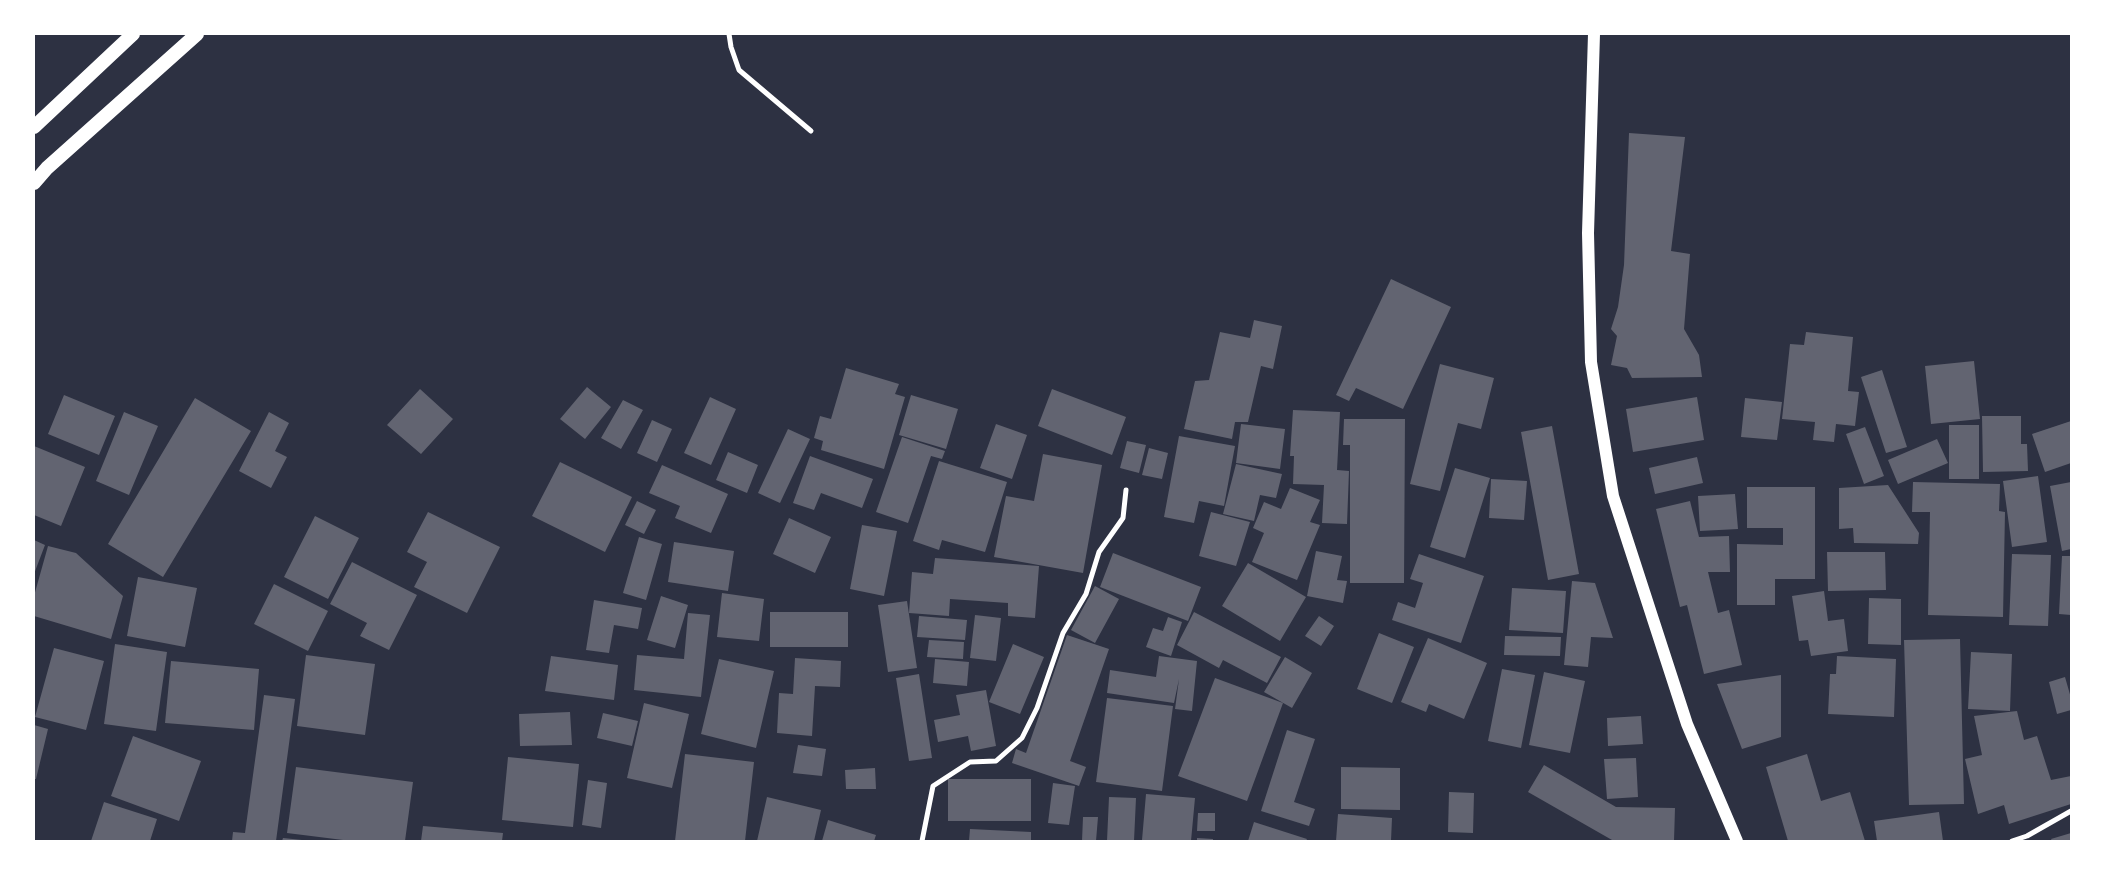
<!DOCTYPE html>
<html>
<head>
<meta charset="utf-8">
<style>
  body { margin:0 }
  #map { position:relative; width:2105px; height:875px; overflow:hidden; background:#2d3142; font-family:"Golos Text",sans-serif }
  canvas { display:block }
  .frame { position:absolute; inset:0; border:35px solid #fff; pointer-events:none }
</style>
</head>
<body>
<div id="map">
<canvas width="2105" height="875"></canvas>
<div class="frame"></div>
</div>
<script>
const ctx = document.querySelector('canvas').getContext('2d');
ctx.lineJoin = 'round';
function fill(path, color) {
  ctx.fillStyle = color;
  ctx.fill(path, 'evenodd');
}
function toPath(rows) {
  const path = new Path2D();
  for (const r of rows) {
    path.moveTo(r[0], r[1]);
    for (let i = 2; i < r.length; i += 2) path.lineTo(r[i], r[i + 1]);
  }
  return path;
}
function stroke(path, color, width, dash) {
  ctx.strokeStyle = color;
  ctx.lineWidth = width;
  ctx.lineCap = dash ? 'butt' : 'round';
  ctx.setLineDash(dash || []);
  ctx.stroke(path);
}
const building = toPath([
  [1629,133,1685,137,1671,251,1690,254,1684,329,1699,355,1702,377,1632,378,1627,368,1611,365,1617,336,1611,329,1618,307,1624,265],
  [1391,279,1451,307,1403,409,1356,388,1349,401,1336,395],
  [1254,320,1282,326,1273,369,1261,366,1248,422,1235,422,1232,439,1184,429,1195,381,1209,380,1220,332,1250,338],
  [1806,332,1853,337,1848,391,1859,392,1855,426,1836,424,1834,442,1813,440,1815,422,1782,419,1790,344,1804,345],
  [1974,361,1980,419,1931,424,1925,366],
  [1440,364,1494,378,1481,429,1458,423,1440,491,1410,484],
  [846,368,899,384,895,394,905,397,884,469,821,450,823,441,814,438,820,416,831,419],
  [1882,370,1907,447,1886,453,1861,377],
  [587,387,611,407,585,439,560,419],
  [420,389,453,419,421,454,387,425],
  [1052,389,1126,417,1112,455,1038,426],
  [64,395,115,416,99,455,48,434],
  [911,395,958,409,946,449,899,435],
  [710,397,736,409,711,465,684,453],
  [1697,397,1704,440,1633,452,1626,409],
  [195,398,251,431,163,577,108,544],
  [1745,398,1782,402,1777,440,1741,437],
  [623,400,643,410,621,449,601,438],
  [1293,410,1340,412,1337,470,1349,471,1347,524,1322,523,1324,485,1293,484,1294,456,1290,456],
  [124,412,158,426,129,495,96,481],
  [269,412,289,423,275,451,287,457,271,488,239,471],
  [1982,416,2021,416,2021,444,2027,444,2028,471,1983,472],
  [1344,419,1405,419,1404,583,1350,583,1350,445,1343,445],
  [652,420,672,429,657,462,637,453],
  [2071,421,2071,463,2045,472,2032,434],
  [996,424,1027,435,1012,479,980,468],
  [1241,424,1285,429,1280,469,1236,463],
  [1949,425,1979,425,1979,479,1949,479],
  [1552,426,1579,574,1548,580,1521,432],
  [1865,427,1884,476,1864,484,1846,434],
  [788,429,810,439,780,503,758,493],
  [1179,436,1235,446,1224,506,1199,501,1194,523,1164,517],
  [902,437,945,451,942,459,931,456,908,523,876,512],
  [1937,439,1948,463,1898,484,1888,460],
  [1127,441,1146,445,1139,473,1120,468],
  [34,446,85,467,61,526,34,515],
  [1149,448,1168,453,1162,479,1142,475],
  [728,452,758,465,747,493,716,480],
  [1043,454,1102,465,1083,573,994,557,1006,496,1034,501],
  [810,456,873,479,862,508,821,493,814,510,793,503],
  [1697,457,1703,483,1655,494,1649,468],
  [939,461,1007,482,985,552,942,540,939,550,913,541],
  [560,462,632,497,605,552,532,516],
  [1236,464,1282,474,1276,498,1260,495,1254,521,1223,514],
  [662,465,728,494,711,533,675,518,680,506,649,493],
  [1455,468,1490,478,1465,558,1430,547],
  [2038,476,2047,542,2012,547,2003,481],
  [1491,479,1527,481,1524,520,1489,518],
  [1913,482,2000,484,1999,511,2005,512,2003,617,1928,615,1930,512,1912,512],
  [2071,482,2071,549,2062,551,2050,486],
  [1888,485,1919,533,1918,544,1854,543,1853,528,1839,529,1839,488],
  [1747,487,1815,487,1815,579,1775,579,1775,605,1737,605,1737,544,1783,545,1783,528,1747,528],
  [1290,488,1320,500,1310,522,1320,525,1297,580,1252,562,1264,533,1253,528,1264,502,1281,509],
  [1735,494,1738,529,1700,531,1698,496],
  [637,501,656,510,644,534,625,525],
  [1690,501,1699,537,1729,536,1730,572,1708,572,1718,613,1729,610,1742,665,1704,674,1687,605,1680,607,1656,509],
  [428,512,500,547,467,613,414,587,427,562,407,552],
  [1211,512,1250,522,1236,566,1199,556],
  [315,516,359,538,328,599,284,577],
  [789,518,831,537,815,573,773,554],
  [862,525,897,531,884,596,850,589],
  [639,537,662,544,646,600,623,593],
  [34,540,45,545,34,574],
  [674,542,734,551,728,591,668,582],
  [48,546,76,553,123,596,111,639,34,616,34,596],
  [1316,551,1342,556,1337,580,1347,581,1343,603,1307,596],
  [1827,552,1885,552,1886,590,1828,591],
  [1113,553,1201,587,1188,621,1100,587],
  [1419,554,1484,576,1461,643,1392,620,1398,602,1415,608,1423,583,1410,579],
  [2012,554,2051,555,2048,626,2009,625],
  [2062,556,2071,556,2071,615,2059,614],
  [935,558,1039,566,1035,618,1008,616,1008,603,950,599,949,616,909,613,912,572,933,574],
  [352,562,417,595,389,650,360,636,367,623,330,604],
  [1248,563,1306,597,1280,641,1222,606],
  [138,577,197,588,185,647,127,636],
  [1572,581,1595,583,1613,638,1591,637,1588,667,1564,665],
  [274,584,328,611,308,651,254,624],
  [1095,586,1119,599,1095,643,1071,630],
  [1512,588,1566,591,1563,633,1509,630],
  [1824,591,1828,621,1844,619,1848,651,1811,656,1808,640,1799,641,1792,596],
  [722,593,764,599,759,641,717,637],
  [661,596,688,605,675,648,647,640],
  [1869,598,1901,599,1901,645,1868,644],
  [594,600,642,608,638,629,614,625,609,653,586,650],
  [907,601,917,668,888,672,878,605],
  [770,612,848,612,848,647,770,647],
  [1194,612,1281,657,1267,683,1223,660,1219,668,1177,645],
  [688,613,710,615,701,697,634,690,637,655,684,659],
  [975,615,1001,618,996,661,970,658],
  [919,616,967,620,965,640,917,637],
  [1319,616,1334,626,1321,646,1305,636],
  [1168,617,1182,622,1171,656,1146,647,1153,628,1163,631],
  [1379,633,1414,647,1392,703,1357,689],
  [1067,635,1109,649,1070,761,1086,767,1079,786,1012,763,1016,749,1026,753],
  [1505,636,1561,637,1560,656,1504,655],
  [1428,638,1487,663,1464,719,1429,704,1426,712,1401,702],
  [1960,639,1964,804,1909,805,1904,640],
  [929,640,964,642,963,659,927,657],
  [115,644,167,652,156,731,104,724],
  [1013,644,1044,657,1020,714,989,702],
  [54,648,104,661,86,730,35,717],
  [1971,652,2012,654,2010,711,1968,709],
  [306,655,375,664,365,735,297,726],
  [551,656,618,665,614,700,545,691],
  [1159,656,1197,661,1192,711,1175,709,1179,679,1174,703,1107,693,1110,670,1156,677],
  [1837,656,1896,659,1894,717,1828,714,1830,674,1836,674],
  [1285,657,1312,673,1292,708,1264,692],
  [795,658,841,661,840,687,815,686,812,736,777,733,779,693,793,694],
  [719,659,774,671,756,748,701,734],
  [935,659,969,662,967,686,933,683],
  [171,661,259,669,254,730,165,723],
  [1502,669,1535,675,1521,748,1488,741],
  [1544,672,1585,681,1570,753,1529,745],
  [919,674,932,758,909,761,896,678],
  [1781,675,1781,737,1742,749,1717,684],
  [2065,677,2071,698,2071,710,2057,714,2049,682],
  [1215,678,1283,703,1247,801,1178,776],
  [986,690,996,746,971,751,968,736,938,742,934,720,960,715,956,695],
  [264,695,295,699,276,841,232,841,233,832,245,833],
  [1107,698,1173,706,1162,791,1096,782],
  [644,703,689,714,672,788,627,778],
  [2017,711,2024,740,2037,736,2051,780,2071,776,2071,804,2009,824,2004,805,1978,814,1965,759,1982,755,1974,716],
  [570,712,572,745,520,746,519,714],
  [603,713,638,721,632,746,597,738],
  [1641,716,1643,744,1608,746,1607,718],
  [34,725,48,729,36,779,34,779],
  [1287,730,1315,739,1294,802,1315,809,1309,826,1261,811],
  [133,736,201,761,179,821,111,796],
  [798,745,826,749,822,776,793,773],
  [685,754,754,762,745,841,675,841],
  [1807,754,1821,801,1850,792,1865,841,1788,841,1766,767],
  [508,757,579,764,573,827,502,820],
  [1636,758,1638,797,1607,799,1604,759],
  [1544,765,1616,807,1675,808,1674,841,1612,840,1528,792],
  [296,767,413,782,405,841,351,841,287,833],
  [1341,767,1400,768,1400,810,1341,809],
  [875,768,876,789,846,789,845,770],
  [948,779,1031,779,1031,821,948,821],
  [588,780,607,783,601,828,582,825],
  [1053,783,1075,786,1069,825,1048,823],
  [1449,792,1474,793,1473,833,1448,832],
  [1146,794,1195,798,1191,841,1142,840],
  [767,797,821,810,814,841,757,841],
  [1109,797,1136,798,1134,841,1107,841],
  [104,802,157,819,150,841,91,841],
  [1939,812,1943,841,1877,841,1874,821],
  [1198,813,1215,813,1215,831,1197,831],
  [1338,814,1392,818,1391,841,1336,841],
  [1083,817,1098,817,1096,841,1082,841],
  [828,820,876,835,874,841,822,841],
  [1254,822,1307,839,1306,841,1248,841],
  [423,826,503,833,502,841,421,841],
  [970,829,1031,832,1031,841,969,841],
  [2071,833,2071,841,2052,841,2051,839],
  [283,838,302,840,302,841,282,841],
  [1197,838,1213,839,1213,841,1197,841]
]);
const minor = toPath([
  [729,34,731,47,739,70,811,131],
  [922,841,933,786,970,762,996,761,1022,738,1037,708,1063,633,1086,594,1099,552,1123,518,1126,490],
  [2012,841,2027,836,2071,811]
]);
const primary = toPath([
  [1594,34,1588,233,1591,362,1613,496,1687,724,1737,841]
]);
const trunk = toPath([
  [34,127,133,34],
  [34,183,47,168,197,34]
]);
fill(building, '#626471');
stroke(minor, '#fff', 5);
stroke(primary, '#fff', 12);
stroke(trunk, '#fff', 14);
</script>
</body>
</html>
